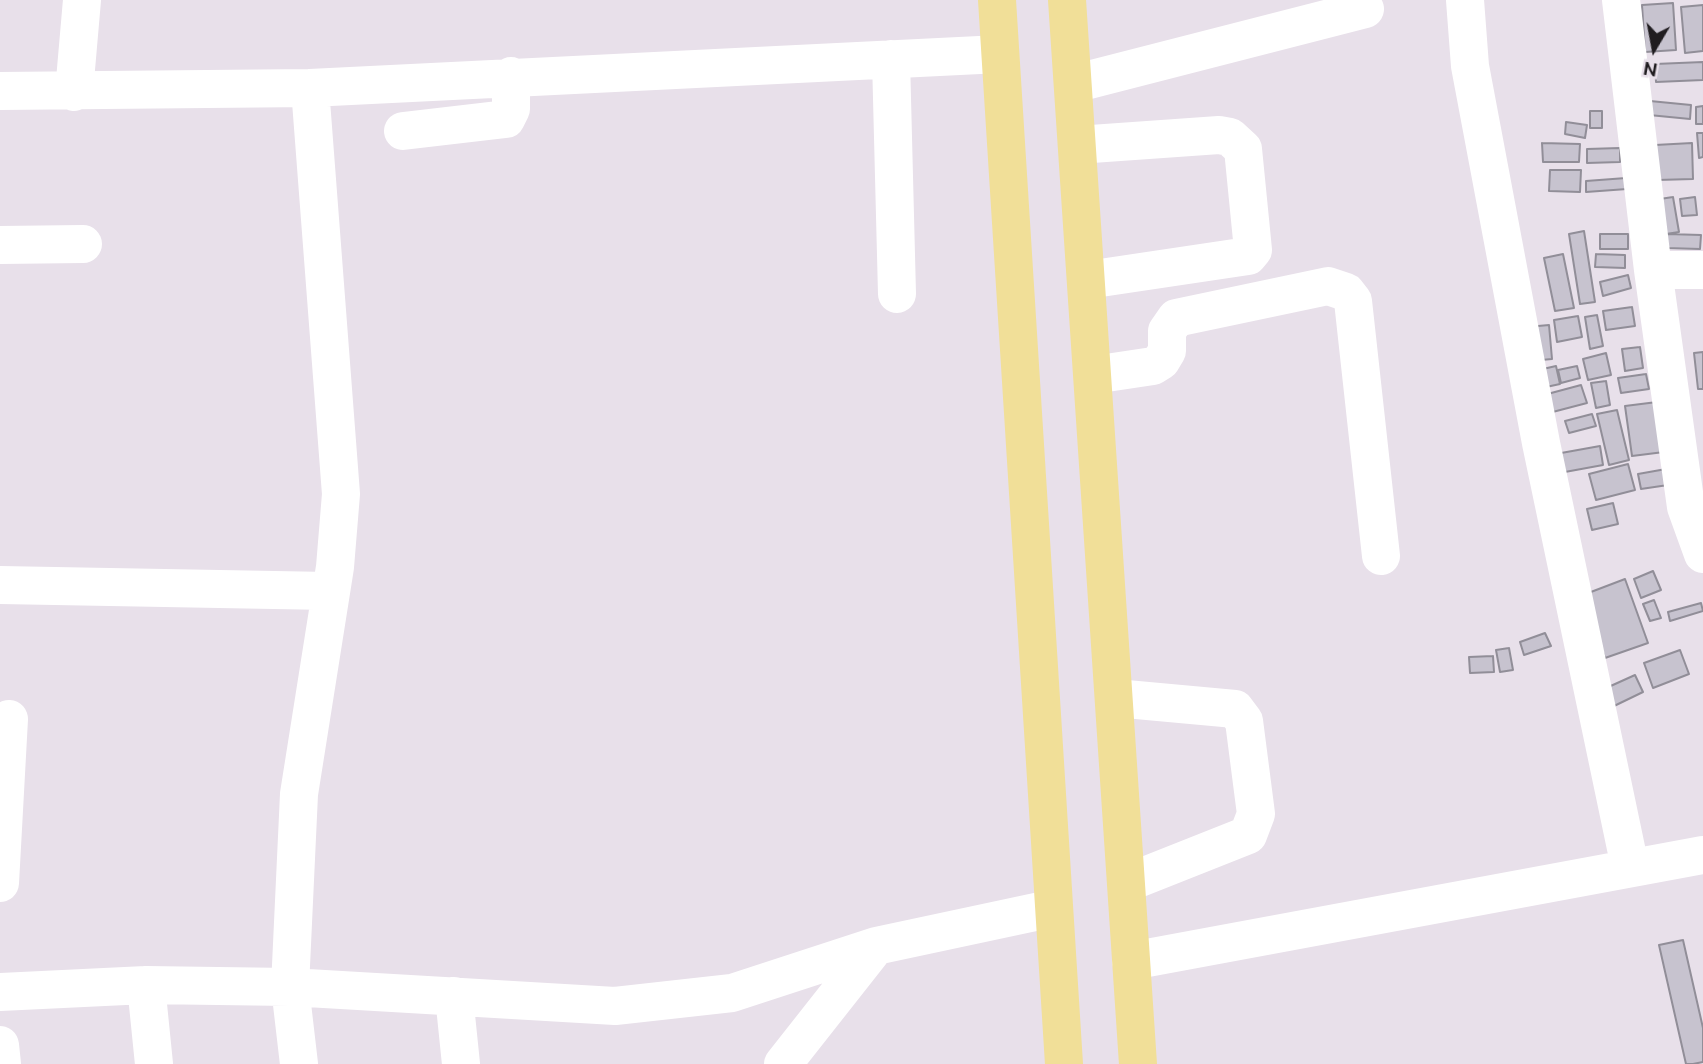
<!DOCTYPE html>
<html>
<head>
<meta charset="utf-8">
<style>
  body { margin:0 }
  #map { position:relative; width:1703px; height:1064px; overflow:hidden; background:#e8e0ea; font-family:Ubuntu,sans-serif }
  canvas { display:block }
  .north { position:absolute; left:1619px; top:14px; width:70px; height:70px; -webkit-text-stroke:5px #e8e0ea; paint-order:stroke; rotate:190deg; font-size:19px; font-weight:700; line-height:28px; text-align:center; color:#201d20 }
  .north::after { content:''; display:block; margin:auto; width:24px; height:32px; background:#201d20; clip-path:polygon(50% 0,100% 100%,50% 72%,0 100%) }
</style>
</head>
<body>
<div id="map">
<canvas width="1703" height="1064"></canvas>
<div class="north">N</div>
</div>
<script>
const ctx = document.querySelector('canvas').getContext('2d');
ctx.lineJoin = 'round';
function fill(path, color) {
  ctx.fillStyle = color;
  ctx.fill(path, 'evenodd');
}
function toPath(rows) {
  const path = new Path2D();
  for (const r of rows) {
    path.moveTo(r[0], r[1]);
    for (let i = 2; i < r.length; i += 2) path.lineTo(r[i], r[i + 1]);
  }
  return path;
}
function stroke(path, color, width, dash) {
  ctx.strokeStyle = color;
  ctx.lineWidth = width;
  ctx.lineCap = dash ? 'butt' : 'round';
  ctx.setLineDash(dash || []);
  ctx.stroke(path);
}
const building = toPath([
  [1673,3,1676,50,1645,52,1642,5,1673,3],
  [1703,5,1703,51,1685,53,1681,7,1703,5],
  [1703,62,1703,80,1656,82,1655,64,1703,62],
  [1650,101,1691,105,1690,119,1649,115,1650,101],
  [1703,106,1703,124,1696,124,1696,107,1703,106],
  [1590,111,1602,111,1602,128,1590,128,1590,111],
  [1566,122,1587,125,1585,138,1565,134,1566,122],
  [1697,133,1703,133,1703,157,1699,158,1697,133],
  [1542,143,1580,144,1579,162,1543,162,1542,143],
  [1692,143,1693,179,1657,180,1655,145,1692,143],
  [1620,148,1620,162,1587,163,1587,149,1620,148],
  [1550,170,1581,170,1580,192,1549,191,1550,170],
  [1626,178,1627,189,1586,192,1586,181,1626,178],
  [1673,197,1679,232,1666,234,1660,199,1673,197],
  [1695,197,1697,215,1682,216,1680,199,1695,197],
  [1584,231,1595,302,1580,304,1569,234,1584,231],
  [1600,234,1628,234,1628,249,1600,249,1600,234],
  [1667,234,1701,235,1700,249,1666,248,1667,234],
  [1563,254,1574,308,1555,311,1544,258,1563,254],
  [1596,254,1625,255,1625,268,1595,267,1596,254],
  [1628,275,1631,288,1603,296,1600,282,1628,275],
  [1632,307,1635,326,1606,330,1603,311,1632,307],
  [1597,315,1603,346,1590,349,1585,317,1597,315],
  [1578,316,1582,337,1557,342,1554,320,1578,316],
  [1549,325,1552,359,1530,361,1527,327,1549,325],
  [1640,347,1643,368,1625,371,1622,349,1640,347],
  [1703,352,1703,389,1698,389,1694,353,1703,352],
  [1606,353,1611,375,1588,380,1583,359,1606,353],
  [1556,366,1560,384,1537,389,1534,371,1556,366],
  [1577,366,1580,378,1561,383,1558,370,1577,366],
  [1646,374,1649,389,1621,393,1618,378,1646,374],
  [1606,381,1610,405,1596,408,1591,383,1606,381],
  [1581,385,1587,403,1545,414,1540,396,1581,385],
  [1657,402,1664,452,1632,456,1625,406,1657,402],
  [1617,410,1629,460,1609,465,1597,414,1617,410],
  [1592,414,1596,426,1569,433,1565,421,1592,414],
  [1600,446,1603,465,1554,474,1550,455,1600,446],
  [1628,464,1635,490,1596,500,1589,474,1628,464],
  [1666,469,1668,485,1641,489,1638,474,1666,469],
  [1613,503,1618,524,1592,530,1587,509,1613,503],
  [1653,571,1661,590,1641,598,1634,579,1653,571],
  [1625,579,1648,643,1605,658,1583,595,1625,579],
  [1654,600,1661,618,1650,621,1643,604,1654,600],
  [1701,603,1703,611,1670,621,1668,612,1701,603],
  [1545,633,1551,646,1524,655,1520,642,1545,633],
  [1509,648,1513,670,1500,672,1496,650,1509,648],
  [1680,650,1689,674,1653,688,1644,663,1680,650],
  [1493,656,1494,672,1470,673,1469,657,1493,656],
  [1635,675,1643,692,1612,707,1604,689,1635,675],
  [1683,940,1703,1028,1703,1062,1693,1064,1686,1064,1659,945,1683,940]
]);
const minor = toPath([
  [1465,0,1470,66,1541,443,1630,867],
  [1621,0,1653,270,1686,507,1703,554],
  [891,59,897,294],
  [1073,84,1365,9],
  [0,91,310,88,1000,54],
  [74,92,82,0],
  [403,131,506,119,511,109,511,76],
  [1077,145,1219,135,1230,137,1243,149,1253,250,1248,256,1087,280],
  [0,245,83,244],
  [1653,270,1703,270],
  [1093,375,1153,366,1161,361,1167,351,1167,331,1176,318,1328,286,1346,292,1353,301,1381,556],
  [0,585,329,591],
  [1115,698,1235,709,1244,721,1256,814,1248,835,1127,883],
  [0,883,9,719],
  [1131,961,1703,855],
  [146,985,154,1064],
  [0,992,146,985,290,987,615,1006,732,993,876,946,1054,908],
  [454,996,461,1064],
  [0,1045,2,1064],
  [299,1064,290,987,299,794,335,567,341,494,310,88],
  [783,1064,876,946]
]);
const major = toPath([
  [997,0,1064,1064],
  [1067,0,1138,1064]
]);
fill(building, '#c7c3cf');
stroke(building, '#918e98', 2);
stroke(minor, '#fff', 38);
stroke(major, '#f1df98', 38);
</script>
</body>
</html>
